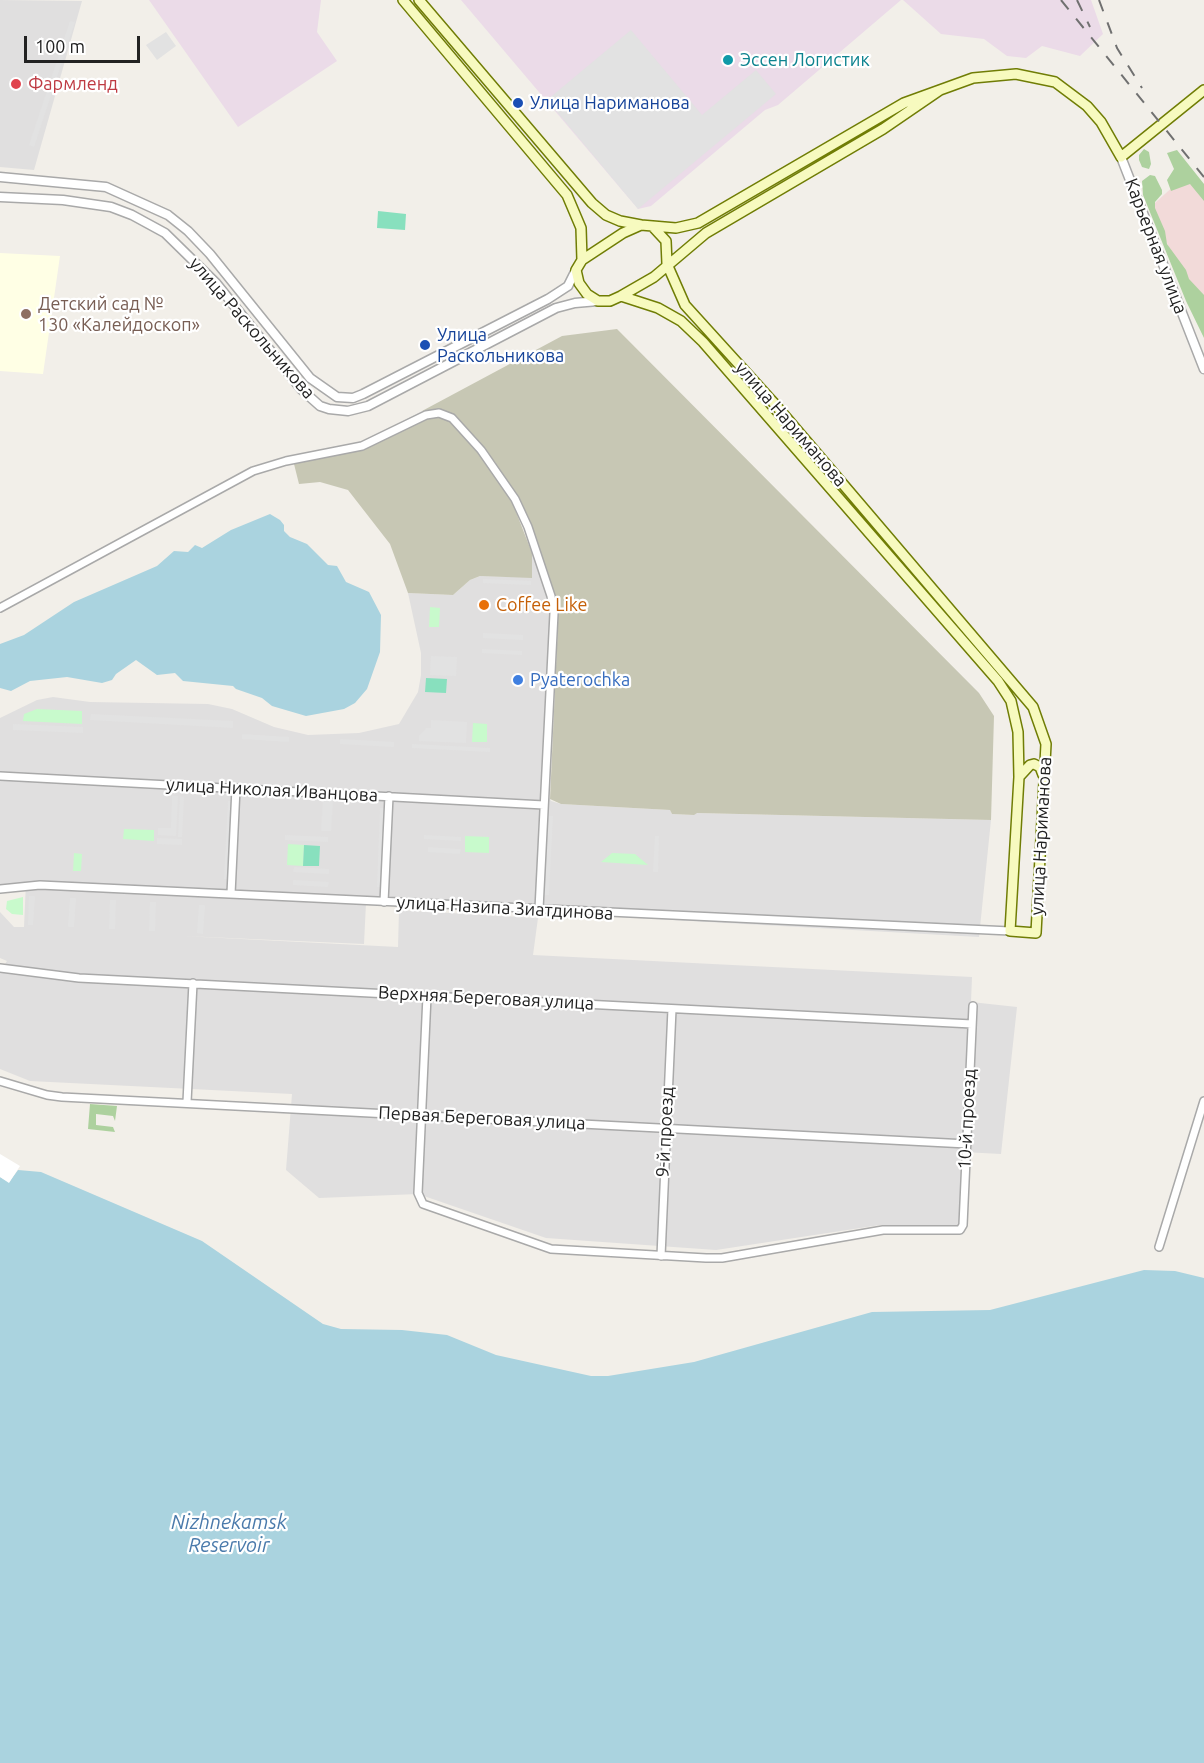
<!DOCTYPE html>
<html>
<head>
<meta charset="utf-8">
<style>
  body { margin:0 }
  #map { position:relative; width:1204px; height:1763px; overflow:hidden; background:#f2efe9; font-family:Ubuntu,sans-serif }
  canvas { display:block }
  .scale { position:absolute; left:24px; top:36px; width:116px; height:27px; box-sizing:border-box; border:3px solid #222; border-top:0; padding-left:8px; font-size:18px; line-height:21px; white-space:nowrap; color:#222; -webkit-text-stroke:4px #fff; paint-order:stroke }
</style>
</head>
<body>
<div id="map">
<canvas width="1204" height="1763"></canvas>
<div class="scale">100 m</div>
</div>
<script>
const ctx = document.querySelector('canvas').getContext('2d');
ctx.lineJoin = 'round';
function fill(path, color) {
  ctx.fillStyle = color;
  ctx.fill(path, 'evenodd');
}
function toPath(rows) {
  const path = new Path2D();
  for (const r of rows) {
    path.moveTo(r[0], r[1]);
    for (let i = 2; i < r.length; i += 2) path.lineTo(r[i], r[i + 1]);
  }
  return path;
}
function stroke(path, color, width, dash) {
  ctx.strokeStyle = color;
  ctx.lineWidth = width;
  ctx.lineCap = dash ? 'butt' : 'round';
  ctx.setLineDash(dash || []);
  ctx.stroke(path);
}
function write(font, color, halo, rows, align = 'center') {
  ctx.font = font + ' Ubuntu,sans-serif';
  ctx.lineWidth = 4.5;
  ctx.setLineDash([]);
  ctx.textBaseline = 'middle';
  ctx.strokeStyle = halo;
  ctx.fillStyle = color;
  for (const [text, x, y, turn = 0] of rows) {
    ctx.save();
    ctx.translate(x, y);
    ctx.rotate((+turn || 0) * Math.PI / 180);
    ctx.textAlign = isNaN(turn) ? turn : align;
    if (halo) ctx.strokeText(text, 0, 0);
    ctx.fillText(text, 0, 0);
    ctx.restore();
  }
}
const residential = toPath([
  [0,0,82,1,34,170,0,167],
  [440,410,460,421,506,478,528,517,555,595,558,623,549,797,551,801,561,804,670,810,672,814,693,815,696,813,991,820,979,937,366,903,364,944,183,936,398,947,399,910,538,918,533,955,972,977,971,1002,1017,1007,1001,1154,963,1152,960,1226,880,1225,716,1250,546,1238,418,1194,319,1198,286,1170,292,1094,30,1081,0,1069,0,972,7,961,0,958,0,912,14,927,24,927,26,882,0,885,0,718,37,700,53,697,90,702,208,704,232,709,274,727,308,735,359,733,399,724,418,692,421,675,421,653,408,593,453,595,470,580,480,576,532,577,532,553,522,523,511,499,390,436,364,449,294,464,293,456,363,442,422,411]
]);
const commercial = toPath([
  [1187,174,1204,198,1204,325,1152,210,1155,203]
]);
const industrial = toPath([
  [149,0,321,0,317,32,337,61,238,127],
  [461,0,901,0,778,105,765,110,651,206,638,209],
  [903,0,1091,0,1103,34,1080,56,1042,46,1026,58,1007,56,984,39,941,34]
]);
const education = toPath([
  [0,253,60,256,43,374,0,371]
]);
const construction = toPath([
  [617,329,979,693,994,716,991,820,697,813,694,815,672,814,670,810,561,804,550,799,558,623,555,595,549,576,528,517,495,462,453,415,440,410,422,411,562,336],
  [436,417,452,421,462,431,511,499,532,553,532,578,480,576,470,580,453,595,408,593,390,544,348,490,320,482,299,484,294,464,364,449,427,418]
]);
const forest = toPath([
  [1144,149,1149,152,1151,164,1149,169,1142,167,1139,160,1139,155],
  [1177,150,1204,184,1204,201,1190,184,1171,191,1167,180,1174,169,1167,153],
  [1150,175,1155,176,1162,190,1162,194,1155,202,1155,208,1165,231,1167,244,1186,270,1189,279,1204,295,1204,338,1186,301,1143,195,1142,181],
  [90,1104,117,1106,115,1121,113,1116,96,1114,96,1125,113,1127,115,1132,88,1129]
]);
const park = toPath([
  [430,607,440,608,439,627,429,627],
  [37,709,82,711,82,724,23,721,24,714],
  [473,723,487,724,487,742,472,742],
  [124,829,154,830,154,841,123,839],
  [465,836,489,837,489,853,465,852],
  [288,844,304,845,303,866,287,865],
  [74,853,82,854,81,871,73,871],
  [612,853,635,854,648,865,601,862],
  [23,897,23,915,12,914,6,909,7,901]
]);
const pitch = toPath([
  [378,211,406,214,405,230,377,228],
  [426,678,447,679,446,693,425,692],
  [304,845,320,846,319,866,303,866]
]);
const parking = toPath([
  [70,21,75,22,34,147,29,145],
  [631,30,702,115,756,70,776,94,638,209,547,100],
  [166,32,176,46,157,60,146,45],
  [483,579,531,581,531,585,483,583],
  [483,633,523,635,523,640,483,638],
  [482,649,522,651,522,655,482,653],
  [431,656,457,657,456,676,430,675],
  [91,714,233,721,233,728,90,720],
  [431,720,467,722,466,743,419,741,419,736,426,728,431,728],
  [13,724,83,727,83,733,13,730],
  [242,734,289,737,289,742,242,739],
  [340,739,394,742,394,747,340,744],
  [412,744,490,748,490,752,412,748],
  [172,796,178,796,176,836,158,835,158,828,171,828],
  [180,796,184,797,182,837,178,837],
  [323,800,333,800,331,831,321,831],
  [228,801,232,801,228,879,224,879],
  [380,808,385,808,381,887,377,887],
  [548,816,553,816,549,895,544,895],
  [285,835,328,837,328,842,285,840],
  [424,835,461,837,461,841,424,839],
  [655,836,659,836,658,872,653,872],
  [157,838,182,839,182,845,157,844],
  [428,847,461,849,460,854,428,852],
  [294,867,329,869,329,874,293,872],
  [293,880,329,882,328,887,293,885],
  [29,896,35,896,33,925,28,925],
  [70,898,76,898,74,927,68,927],
  [110,900,116,900,115,929,109,929],
  [150,902,156,902,155,931,149,931],
  [199,905,205,905,203,934,197,933]
]);
const water = toPath([
  [270,514,280,520,284,525,284,531,290,537,307,544,328,565,337,566,346,582,369,592,381,615,380,652,367,689,355,703,344,709,306,716,272,706,262,698,236,689,233,686,183,681,175,673,157,675,136,660,116,674,112,680,102,683,67,677,30,681,11,691,0,688,0,644,24,635,74,602,157,566,174,551,188,552,195,545,202,548,231,530],
  [18,1170,41,1172,202,1241,323,1324,341,1329,402,1330,447,1335,496,1355,591,1376,608,1376,694,1362,872,1312,990,1310,1144,1270,1175,1271,1204,1278,1204,1763,0,1763,0,1177,9,1182]
]);
const pier = toPath([
  [0,1154,20,1166,9,1183,0,1177]
]);
const minor = toPath([
  [0,608,253,471,286,461,362,446,426,415,439,413,452,418,481,450,515,499,528,527,551,596,554,613,539,909],
  [0,776,544,805],
  [0,889,40,885,1010,931],
  [231,894,236,788],
  [384,902,389,796],
  [0,968,79,978,972,1024],
  [427,996,418,1193,423,1204,551,1249,706,1258,722,1258,883,1230,960,1230,963,1225,973,1006],
  [0,1081,47,1095,62,1097,967,1144],
  [187,1102,193,983],
  [1159,1247,1204,1101],
  [661,1256,672,1009]
]);
const tertiary = toPath([
  [1121,157,1204,369],
  [0,177,106,187,168,215,188,231,210,254,310,378,337,397,353,398,363,394,548,299,568,286,576,270],
  [0,197,63,200,111,207,132,215,165,233,216,283,302,390,320,406,329,409,348,411,368,406,556,308,575,303,598,301]
]);
const secondary = toPath([
  [403,0,567,195,581,228,582,260],
  [419,0,592,203,606,215,620,221,641,225],
  [940,90,883,129,706,233,654,277,621,296,610,301,598,301,587,294,579,283,576,270,582,260,623,233,641,225,676,228,698,223,904,103,973,78,1016,74,1055,82,1087,106,1101,122,1121,157,1204,90],
  [653,227,666,241,667,264],
  [621,296,658,308,681,321,703,342,998,681,1011,701,1018,732,1019,777,1010,931,1036,933,1046,744,1033,707,773,402,685,305,667,264],
  [1019,777,1030,765,1034,764,1040,767,1043,775]
]);
const rail = toPath([
  [1061,0,1204,177],
  [1077,0,1090,27],
  [1099,0,1117,48,1142,88]
]);
const markers = [
  [728,60,6,"#0f9aa8"],
  [16,84,6,"#e0444e"],
  [518,103,6,"#1a4fb4"],
  [26,314,6,"#8d6e63"],
  [425,345,6,"#1a4fb4"],
  [484,605,6,"#e8710a"],
  [518,680,6,"#3f7fe0"]
];
const cultureNames = [
  ["Эссен Логистик",740,60]
];
const healthNames = [
  ["Фармленд",28,84]
];
const transitNames = [
  ["Улица Нариманова",530,103],
  ["Улица",437,335],
  ["Раскольникова",437,356]
];
const streetNames = [
  ["Карьерная улица",1156,246,69],
  ["улица Раскольникова",252,328,49],
  ["улица Нариманова",791,424,49],
  ["улица Николая Иванцова",272,790,3],
  ["улица Нариманова",1041,836,-87],
  ["улица Назипа Зиатдинова",505,908,3],
  ["Верхняя Береговая улица",486,998,3],
  ["Первая Береговая улица",482,1118,3],
  ["10-й проезд",967,1119,-87],
  ["9-й проезд",665,1132,-87]
];
const educationNames = [
  ["Детский сад №",38,304],
  ["130 «Калейдоскоп»",38,325]
];
const foodNames = [
  ["Coffee Like",496,605]
];
const shopNames = [
  ["Pyaterochka",530,680]
];
const waterNames = [
  ["Nizhnekamsk",229,1522],
  ["Reservoir",229,1545]
];
fill(residential, '#e0dfdf');
fill(commercial, '#f2dad9');
fill(industrial, '#ebdbe8');
fill(education, '#ffffe5');
fill(construction, '#c7c7b4');
fill(forest, '#add19e');
fill(park, '#c8facc');
fill(pitch, '#88e0be');
fill(parking, '#e2e2e2');
fill(water, '#aad3df');
fill(pier, '#fff');
stroke(minor, '#a9a9a9', 10);
stroke(tertiary, '#a9a9a9', 11);
stroke(secondary, '#707d05', 12);
stroke(minor, '#fff', 7);
stroke(tertiary, '#fff', 8);
stroke(secondary, '#f7fabf', 9);
stroke(rail, '#707070', 2, [12, 12]);
for (const [x, y, r, color] of markers) {
  const dot = new Path2D();
  dot.arc(x, y, r, 0, 2 * Math.PI);
  ctx.fillStyle = color;
  ctx.fill(dot);
  stroke(dot, '#fff', 2);
}
write('18px', '#0d838f', '#fff', cultureNames, 'left');
write('18px', '#be3a42', '#fff', healthNames, 'left');
write('18px', '#164399', '#fff', transitNames, 'left');
write('18px', '#222', '#fff', streetNames);
write('18px', '#785e54', '#fff', educationNames, 'left');
write('18px', '#c56008', '#fff', foodNames, 'left');
write('18px', '#366cbe', '#fff', shopNames, 'left');
write('italic 20px', '#4a7aab', '#fff', waterNames);
</script>
</body>
</html>
